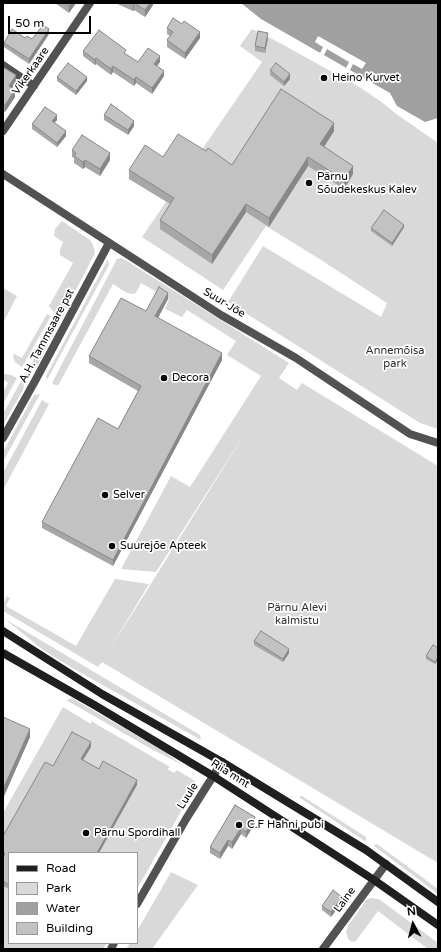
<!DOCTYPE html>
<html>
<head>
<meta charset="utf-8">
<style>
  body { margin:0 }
  #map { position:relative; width:441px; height:952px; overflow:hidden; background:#fff; font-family:"Varela Round",sans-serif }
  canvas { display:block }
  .frame { position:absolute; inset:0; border:4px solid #000; pointer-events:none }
  .legend { position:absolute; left:8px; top:852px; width:130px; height:92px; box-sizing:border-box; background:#fff; border:1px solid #999; margin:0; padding:5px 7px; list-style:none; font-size:12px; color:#000 }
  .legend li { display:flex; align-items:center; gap:8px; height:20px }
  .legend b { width:20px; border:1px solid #999 }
  .north { position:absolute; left:393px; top:904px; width:40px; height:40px; -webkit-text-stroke:3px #fff; paint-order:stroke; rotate:353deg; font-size:11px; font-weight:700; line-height:16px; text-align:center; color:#000 }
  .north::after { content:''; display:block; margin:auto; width:14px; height:18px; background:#000; clip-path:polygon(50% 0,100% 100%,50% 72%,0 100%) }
  .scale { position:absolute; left:8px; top:16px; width:83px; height:18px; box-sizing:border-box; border:2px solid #000; border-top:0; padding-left:5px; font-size:12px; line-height:14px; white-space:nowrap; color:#000; -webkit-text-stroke:3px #fff; paint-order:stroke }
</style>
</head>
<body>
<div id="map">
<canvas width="441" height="952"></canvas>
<div class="frame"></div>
<ul class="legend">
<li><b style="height:5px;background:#1f1f1f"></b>Road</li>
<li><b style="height:11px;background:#d9d9d9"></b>Park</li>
<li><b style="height:11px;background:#a0a0a0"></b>Water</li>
<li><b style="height:11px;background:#c2c2c2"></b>Building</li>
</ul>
<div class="north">N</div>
<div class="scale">50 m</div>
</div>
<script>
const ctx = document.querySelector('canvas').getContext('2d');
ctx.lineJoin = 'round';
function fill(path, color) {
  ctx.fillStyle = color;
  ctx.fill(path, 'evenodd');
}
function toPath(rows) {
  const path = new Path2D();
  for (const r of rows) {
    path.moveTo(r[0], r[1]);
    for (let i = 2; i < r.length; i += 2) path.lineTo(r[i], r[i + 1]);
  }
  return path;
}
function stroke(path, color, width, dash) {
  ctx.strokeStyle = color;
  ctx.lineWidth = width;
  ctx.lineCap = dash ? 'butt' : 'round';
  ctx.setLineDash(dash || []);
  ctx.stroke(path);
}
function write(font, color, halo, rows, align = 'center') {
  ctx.font = font + ' "Varela Round",sans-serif';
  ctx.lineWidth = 3.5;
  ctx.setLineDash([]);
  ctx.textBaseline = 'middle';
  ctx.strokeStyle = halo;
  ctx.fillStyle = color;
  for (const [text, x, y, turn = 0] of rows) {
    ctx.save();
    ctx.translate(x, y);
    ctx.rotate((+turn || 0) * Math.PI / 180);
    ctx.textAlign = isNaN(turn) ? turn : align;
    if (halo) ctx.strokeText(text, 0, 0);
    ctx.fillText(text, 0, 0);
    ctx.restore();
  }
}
const green = toPath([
  [252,29,280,43,361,88,383,103,395,113,438,143,438,429,420,423,228,302,263,246,381,317,387,303,318,258,266,226,223,290,142,237,262,62,240,46],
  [62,221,90,240,93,245,95,253,36,368,31,370,28,370,57,316,49,306,73,263,60,255,60,250,63,242,54,236,55,229],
  [122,258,289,363,279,378,297,390,302,383,438,466,438,863,102,662,98,667,3,611,3,604,7,596,10,598,6,606,76,646,115,579,149,584,107,654,249,427,156,572,121,569,171,476,190,487,261,376,227,355,236,341,187,310,182,317,165,309,169,299,141,283,136,293,133,294,127,293,113,284,59,384,58,385,55,385,52,383,117,259],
  [108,259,109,265,47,380,46,377,47,374],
  [3,288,17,296,3,323],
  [47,314,51,316,22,367,15,362,13,356,14,354,22,358],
  [5,374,11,375,17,378,3,404,3,392,8,383,3,379,3,375],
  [21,381,23,383,24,386,23,390,3,425,3,414],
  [40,394,3,462,3,452,34,395],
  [42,400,49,404,3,490,3,473],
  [5,619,200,735,201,740,74,669,43,650],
  [72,698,165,752,182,765,146,746,66,700],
  [63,707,91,724,91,721,170,767,167,769,174,773,177,770,195,781,196,785,137,889,137,853,9,853,9,943,107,943,103,949,3,949,3,813],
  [302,796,366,837,366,842,299,797],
  [377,844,438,889,438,894,374,846,374,845],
  [171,872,198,885,152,949,126,949,130,943,137,943,137,931],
  [372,898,379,899,438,943,438,949,428,949,378,911,356,941,352,942,348,939,346,931,348,926,367,899]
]);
const water = toPath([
  [241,3,438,3,438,118,425,122,397,106,390,93,261,19]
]);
const pier = toPath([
  [318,36,366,63,362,69,353,64,350,70,346,68,349,62,327,49,324,55,320,53,323,47,315,42]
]);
const minor = toPath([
  [3,65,34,86],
  [3,131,90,3],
  [3,174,221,315,296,358,410,434,438,443],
  [3,438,35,381,109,243],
  [137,904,186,819,222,762],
  [111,949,114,943],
  [323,949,386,864]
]);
const secondary = toPath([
  [3,631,102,694,222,762,366,850,438,902],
  [3,653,96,706,213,776,374,880,438,925]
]);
const wall = toPath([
  [55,3,76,3,69,13],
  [115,3,153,3,153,5,145,17,134,10,133,11],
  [167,28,200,38,185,59,167,47,167,40,170,36,167,34],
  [49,34,29,64,4,47,4,43,25,38,32,39],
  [268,38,265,53,255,51,255,46],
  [83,51,126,54,138,62,160,62,157,66,164,76,152,94,136,83,134,86,113,72,111,75,96,64,95,65,83,56],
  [3,67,16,82,12,88,15,97,5,112,3,110],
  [270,70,290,79,284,86,270,75],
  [57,77,87,81,76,95,57,81],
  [120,112,134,126,128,135,104,120,104,115],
  [57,120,54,123,66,136,57,147,32,129,32,124],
  [334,131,324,147,353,174,344,189,308,166,269,227,246,212,212,264,160,229,160,220,170,204,129,179,129,170,163,157,206,151,232,165],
  [72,150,110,160,100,176,85,167,83,169,74,163,74,158,72,157],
  [404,227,392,246,371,231,371,228],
  [168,299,158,318,222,360,113,566,42,528,42,522,118,429,138,391,89,363,89,356,146,311],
  [254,641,289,653,283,662,254,645],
  [438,648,438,659,435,664,426,659,426,656],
  [3,717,30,737,4,796,3,795],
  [91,747,83,760,99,769,137,785,9,853,9,889,3,886,3,836,53,766],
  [235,805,255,823,246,838,241,834,232,849,228,846,220,859,210,853,210,847],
  [342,902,331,917,322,910,322,906]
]);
const shadedWall = toPath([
  [71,3,76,3,69,13,69,6],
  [134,3,134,10,133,11,133,5],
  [150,3,153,3,153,5,145,17,145,10],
  [49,29,49,34,29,64,29,59],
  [200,32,200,38,185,59,185,53],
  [268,33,268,38,265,53,265,48],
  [160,56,160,62,154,70,154,64],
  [96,58,96,64,95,65,95,60],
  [113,66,113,72,111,75,111,69],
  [164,71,164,76,152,94,152,88],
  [290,74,290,79,284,86,284,82],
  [16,75,16,82,9,93,9,86],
  [87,77,87,81,76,95,76,91],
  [136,77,136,83,134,86,134,80],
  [15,90,15,97,5,112,5,105],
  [57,115,57,120,52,126,52,121],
  [134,121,134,126,128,135,128,130],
  [334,123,334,131,320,153,320,144],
  [66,131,66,136,57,147,57,143],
  [110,153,110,160,100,176,100,169],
  [308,157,308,166,269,227,269,218],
  [85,160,85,167,83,169,83,162],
  [353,166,353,174,344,189,344,180],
  [246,204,246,212,212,264,212,255],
  [404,225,404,227,392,246,392,243],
  [168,293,168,299,155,323,155,316],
  [222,353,222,360,113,566,113,560],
  [289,649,289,653,283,662,283,659],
  [438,657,438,659,435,664,435,662],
  [30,729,30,737,4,796,4,787],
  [91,742,91,747,81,763,81,759],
  [137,780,137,785,99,853,97,853],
  [255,817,255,823,246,838,246,832],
  [241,828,241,834,232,849,232,842],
  [228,840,228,846,220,859,220,853],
  [342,897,342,902,331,917,331,912]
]);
const building = toPath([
  [65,3,71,3,69,6,65,3],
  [134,3,150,3,145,10,134,3],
  [173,18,182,24,184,21,200,32,185,53,167,40,173,32,167,28,173,18],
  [43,25,49,29,29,59,4,43,12,29,25,38,27,36,32,39,43,25],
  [99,30,126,50,124,53,138,62,148,48,160,56,154,64,164,71,152,88,136,77,134,80,113,66,111,69,96,58,95,60,83,51,99,30],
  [258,31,268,33,265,48,255,46,258,31],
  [68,63,87,77,76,91,57,77,68,63],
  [276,63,290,74,284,82,270,70,276,63],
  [3,67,16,75,9,86,15,90,5,105,3,104,3,67],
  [281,89,334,123,320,144,353,166,344,180,308,157,269,218,246,204,212,255,160,220,174,198,129,170,145,145,163,157,178,134,206,151,208,148,232,165,281,89],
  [111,104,134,121,128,130,104,115,111,104],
  [45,107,57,115,52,121,66,131,57,143,32,124,45,107],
  [82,135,110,153,100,169,85,160,83,162,74,156,76,153,72,150,82,135],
  [384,210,404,225,392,243,371,228,384,210],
  [159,287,168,293,155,316,222,353,113,560,42,522,98,418,118,429,141,386,89,356,121,298,146,311,159,287],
  [261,631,289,649,283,659,254,641,261,631],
  [433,645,438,648,438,657,435,662,426,656,433,645],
  [3,717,30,729,4,787,3,787,3,717],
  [72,732,91,742,81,759,99,769,103,761,137,780,97,853,9,853,9,885,3,881,3,857,5,854,3,852,3,836,45,762,53,766,72,732],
  [235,805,255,817,246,832,241,828,232,842,228,840,220,853,210,847,235,805],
  [333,890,342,897,331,912,322,906,333,890]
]);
const markers = [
  [324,78,4,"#000"],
  [309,183,4,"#000"],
  [164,378,4,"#000"],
  [105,495,4,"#000"],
  [112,546,4,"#000"],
  [239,825,4,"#000"],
  [86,833,4,"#000"]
];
const streetNames = [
  ["Vikerkaare",31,71,-55],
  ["Suur-Jõe",224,303,31],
  ["A.H. Tammsaare pst",47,336,-62],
  ["Riia mnt",230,774,32],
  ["Luule",188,796,-58],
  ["Laine",345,900,-54]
];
const poiNames = [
  ["Heino Kurvet",332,78],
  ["Pärnu",317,177],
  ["Sõudekeskus Kalev",317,190],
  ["Decora",172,378],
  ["Selver",113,495],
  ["Suurejõe Apteek",120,546],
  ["C.F Hahni pubi",247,825],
  ["Pärnu Spordihall",94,833]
];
const parkNames = [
  ["Annemõisa",395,351],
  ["park",395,364],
  ["Pärnu Alevi",297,608],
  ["kalmistu",297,621]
];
fill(green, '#d9d9d9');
fill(water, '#a0a0a0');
fill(pier, '#fff');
stroke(minor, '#525252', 8);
stroke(secondary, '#1f1f1f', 8);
fill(wall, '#a7a7a7');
fill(shadedWall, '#888');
fill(building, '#c2c2c2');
stroke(building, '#888', 1);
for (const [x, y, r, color] of markers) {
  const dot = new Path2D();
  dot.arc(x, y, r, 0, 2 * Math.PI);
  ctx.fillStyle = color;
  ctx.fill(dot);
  stroke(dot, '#fff', 1.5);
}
write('11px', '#000', '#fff', streetNames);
write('11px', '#000', '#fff', poiNames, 'left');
write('11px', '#303030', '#fff', parkNames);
</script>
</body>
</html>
